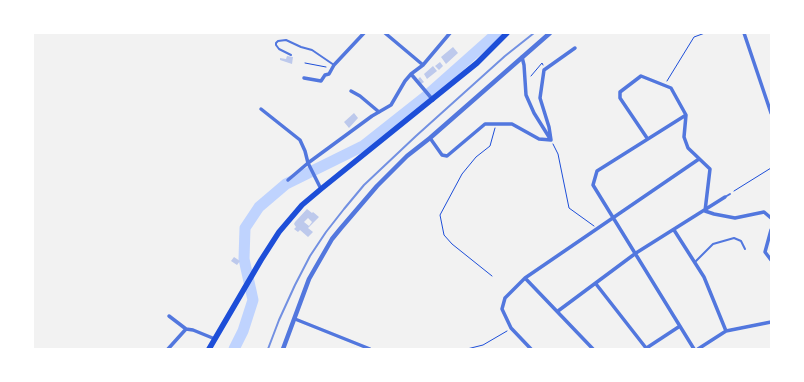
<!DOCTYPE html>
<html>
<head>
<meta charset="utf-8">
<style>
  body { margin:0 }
  #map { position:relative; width:804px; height:382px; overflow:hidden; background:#f2f2f2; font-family:Barlow,sans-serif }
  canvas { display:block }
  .frame { position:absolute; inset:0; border:34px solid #fff; pointer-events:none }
</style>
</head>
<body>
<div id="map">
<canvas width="804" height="382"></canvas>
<div class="frame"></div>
</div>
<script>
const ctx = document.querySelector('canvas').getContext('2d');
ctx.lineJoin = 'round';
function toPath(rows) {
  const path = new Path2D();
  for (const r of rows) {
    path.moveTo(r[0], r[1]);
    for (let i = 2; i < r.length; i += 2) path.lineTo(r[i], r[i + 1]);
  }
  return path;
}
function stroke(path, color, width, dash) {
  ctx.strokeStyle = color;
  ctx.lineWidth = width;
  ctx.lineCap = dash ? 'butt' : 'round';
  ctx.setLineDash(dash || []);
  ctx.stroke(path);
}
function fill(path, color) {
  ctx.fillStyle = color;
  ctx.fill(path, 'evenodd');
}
const river = toPath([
  [234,349,243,331,253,300,244,259,245,228,259,207,286,184,363,146,425,97,497,33]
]);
const building = toPath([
  [453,47,458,53,446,64,441,57],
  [287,56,293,57,292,64,280,60,280,58,286,59],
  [440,62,443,66,439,70,435,66],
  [433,66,437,71,427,79,424,74],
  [420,77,424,82,421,84,418,79],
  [354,113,358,118,349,128,344,122],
  [307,209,312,213,313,212,319,217,308,228,313,232,308,237,300,230,298,232,294,229,296,227,294,224,295,222],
  [308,218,312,222,309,226,304,222],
  [234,257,240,261,237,265,231,261]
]);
const path = toPath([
  [305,63,326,67],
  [531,76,542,63,543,65],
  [667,81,694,37,705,33],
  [553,144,558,154,569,208,594,226],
  [734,191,771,168],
  [492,276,452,244,444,235,440,215,462,174,476,157,490,146,495,128],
  [467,349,483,345,507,331]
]);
const service = toPath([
  [291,55,279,49,276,45,276,43,278,41,286,40,301,47,312,50,334,65],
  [725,197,730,194],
  [695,262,713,244,734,238,741,241,745,249]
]);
const minor = toPath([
  [385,33,423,65],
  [744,33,771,113],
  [522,57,524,65,526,95,534,113,549,137],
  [411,74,433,100],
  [304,78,321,81,325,75,329,74,334,65,364,33],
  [351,91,360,96,379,112],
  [261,109,300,140,305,151,308,163,321,189],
  [686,115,597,171,593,185,694,349],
  [430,138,442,155,447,156,485,124,512,124,539,139,551,140],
  [647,138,620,98,620,92,641,76,671,88,686,115,684,137,688,148,710,169,705,211],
  [551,140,549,127,540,98,544,70,575,48],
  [288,180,308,163,372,116,391,105,405,81,411,74,423,65,450,33],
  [705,211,714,214,735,218,764,212,771,218],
  [674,230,704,277,726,331],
  [771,230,765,252,771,260],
  [525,278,593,349],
  [596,284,646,348],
  [558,311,636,253,725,197],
  [169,316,186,329,193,330,215,339],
  [295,319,370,349],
  [168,349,186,329],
  [531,349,511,328,502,309,505,298,525,278,699,159],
  [645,349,680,326],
  [698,349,726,331,771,322]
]);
const tertiary = toPath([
  [283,349,309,279,332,239,341,228,377,186,407,156,430,138,550,33]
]);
const primary = toPath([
  [209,349,261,260,279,232,302,205,321,189,477,63,507,33]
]);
const rail = toPath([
  [268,349,279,320,295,285,310,256,326,232,344,209,364,185,416,136,505,56,534,33]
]);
stroke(river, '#bfd3fe', 11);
fill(building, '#bdc9ec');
stroke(path, '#1d4ed8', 1);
stroke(service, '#5277de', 2);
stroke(minor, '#5277de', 3.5);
stroke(tertiary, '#5277de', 4.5);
stroke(primary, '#1d4ed8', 5.5);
stroke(rail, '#7290e2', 2);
</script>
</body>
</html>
